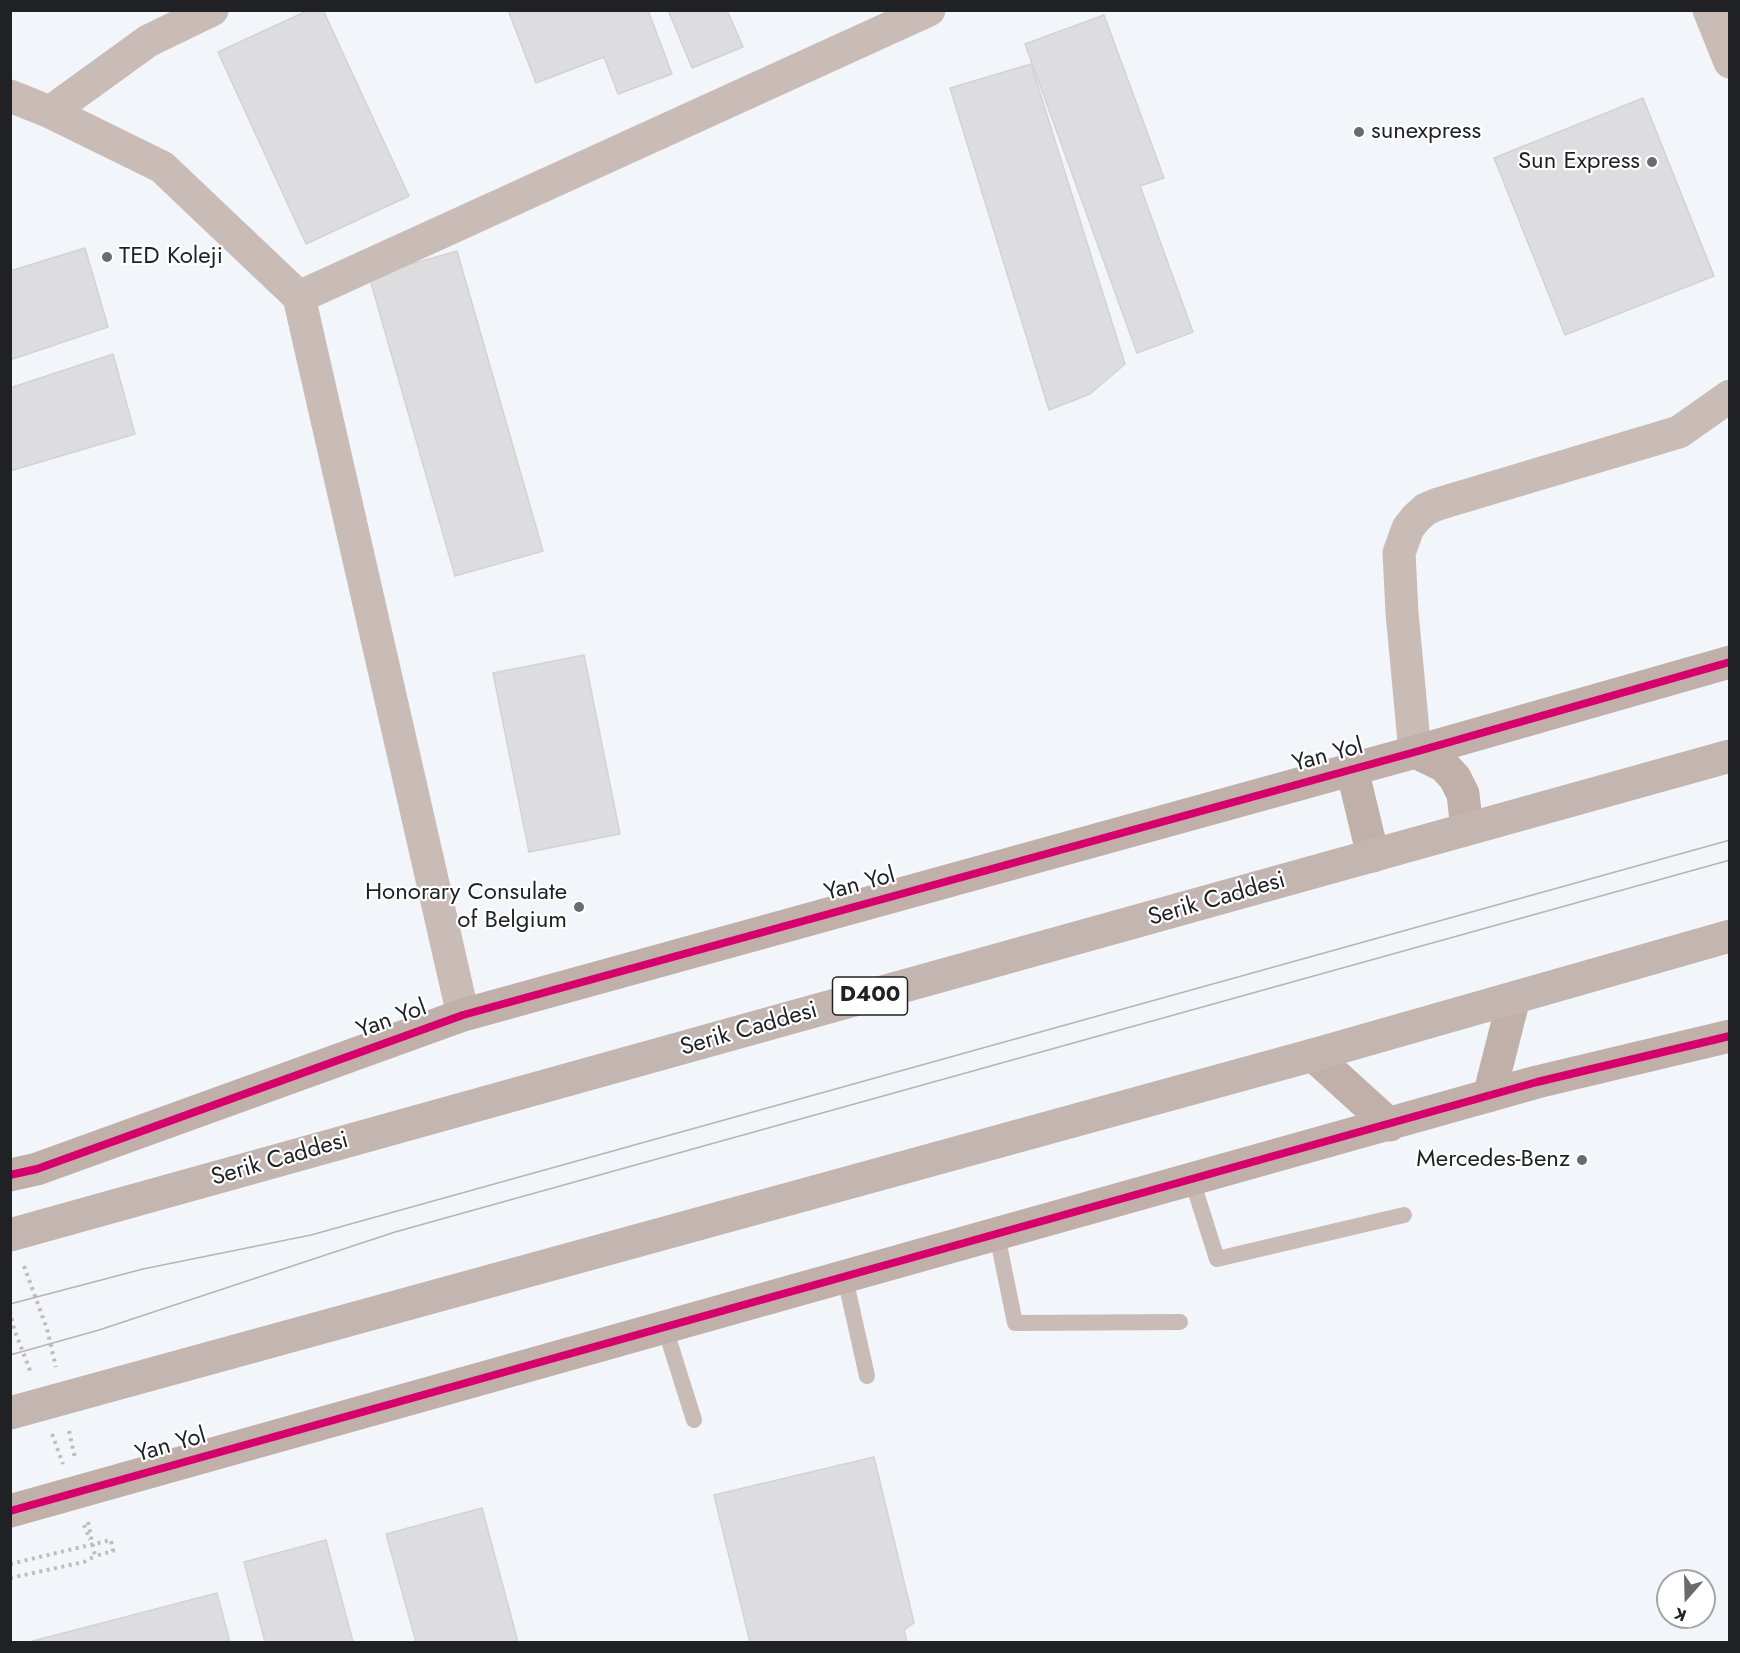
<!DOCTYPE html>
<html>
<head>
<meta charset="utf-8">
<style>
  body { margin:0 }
  #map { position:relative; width:1740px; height:1653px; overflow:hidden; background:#f2f5f9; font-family:Jost,sans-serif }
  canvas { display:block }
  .frame { position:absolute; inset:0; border:12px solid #1f2124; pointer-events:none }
  .north { position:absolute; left:1656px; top:1569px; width:60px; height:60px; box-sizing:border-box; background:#fff; border:2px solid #a5a6a7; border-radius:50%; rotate:200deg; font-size:16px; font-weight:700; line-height:24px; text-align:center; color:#1f2124 }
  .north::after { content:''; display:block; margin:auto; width:21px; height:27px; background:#696b6f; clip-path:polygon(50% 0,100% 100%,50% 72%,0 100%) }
</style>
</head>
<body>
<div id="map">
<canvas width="1740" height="1653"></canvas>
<div class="frame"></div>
<div class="north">K</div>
</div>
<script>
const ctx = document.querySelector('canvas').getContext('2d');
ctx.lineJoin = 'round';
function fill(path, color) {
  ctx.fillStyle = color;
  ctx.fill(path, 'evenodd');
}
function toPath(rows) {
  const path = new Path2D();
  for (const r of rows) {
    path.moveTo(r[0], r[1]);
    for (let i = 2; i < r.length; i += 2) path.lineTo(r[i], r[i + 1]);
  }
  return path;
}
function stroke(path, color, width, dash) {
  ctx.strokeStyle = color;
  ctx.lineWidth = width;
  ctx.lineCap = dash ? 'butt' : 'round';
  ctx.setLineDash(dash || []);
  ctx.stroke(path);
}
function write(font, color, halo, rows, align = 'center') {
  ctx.font = font + ' Jost,sans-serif';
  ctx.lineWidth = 4.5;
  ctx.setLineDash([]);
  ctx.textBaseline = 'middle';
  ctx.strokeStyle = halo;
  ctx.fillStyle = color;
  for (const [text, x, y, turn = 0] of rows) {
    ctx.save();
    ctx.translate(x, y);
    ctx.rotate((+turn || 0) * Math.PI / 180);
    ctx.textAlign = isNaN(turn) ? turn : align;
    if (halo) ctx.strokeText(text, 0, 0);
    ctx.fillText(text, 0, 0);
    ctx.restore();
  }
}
const building = toPath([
  [309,10,323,10,409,196,306,244,218,52,309,10],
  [508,10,648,10,672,74,618,94,604,57,536,83,508,10],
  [668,10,727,10,743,47,692,68,668,10],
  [1104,15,1164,178,1140,186,1193,332,1137,353,1025,44,1104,15],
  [1031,64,1125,364,1090,394,1049,410,950,88,1031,64],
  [1643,98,1714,276,1565,335,1494,158,1643,98],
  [85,248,108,327,10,360,10,271,85,248],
  [457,251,543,551,455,576,369,276,457,251],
  [113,354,135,434,10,471,10,388,113,354],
  [584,655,620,834,529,852,493,673,584,655],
  [874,1457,914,1623,904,1630,907,1642,750,1642,714,1495,874,1457],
  [482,1508,518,1642,416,1642,386,1534,482,1508],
  [326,1540,353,1642,265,1642,244,1562,326,1540],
  [217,1593,230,1642,29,1642,217,1593]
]);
const path = toPath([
  [24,1266,47,1329,56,1367],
  [10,1311,14,1329,31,1373],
  [69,1431,75,1458],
  [52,1434,63,1464],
  [84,1525,90,1540],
  [10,1564,111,1540,113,1551,95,1556],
  [10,1578,84,1562,95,1556,88,1522]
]);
const lane = toPath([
  [1192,1180,1217,1259,1404,1215],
  [997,1235,1015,1323,1180,1322],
  [845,1278,867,1376],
  [665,1328,694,1420]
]);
const street = toPath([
  [1709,10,1730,62],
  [10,96,50,112,162,167,299,297,463,1015],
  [50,112,148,41,212,10],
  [299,297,929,10],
  [1415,752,1402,613,1399,553,1408,528,1416,518,1426,509,1438,504,1679,432,1730,396]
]);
const secondary = toPath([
  [1415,752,1444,766,1455,778,1463,794,1467,829],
  [1352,769,1373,856],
  [1313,1055,1390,1125],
  [1489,1096,1514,998],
  [10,1175,37,1169,463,1015,1415,752,1730,662],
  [10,1511,1537,1082,1730,1036]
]);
const highway = toPath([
  [10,1235,1730,756],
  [10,1413,1313,1055,1730,936]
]);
const tram = toPath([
  [10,1304,143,1269,311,1235,1730,840],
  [10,1355,99,1330,395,1232,1730,860]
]);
const cycleway = toPath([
  [10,1175,37,1169,463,1015,1415,752,1730,662],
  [10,1511,1537,1082,1730,1036]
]);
const markers = [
  [1359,132,6,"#696b6f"],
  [1652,162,6,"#696b6f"],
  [107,257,6,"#696b6f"],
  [579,907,6,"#696b6f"],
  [1582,1160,6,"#696b6f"]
];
const shields = [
  [870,996,75]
];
const shieldNames = [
  ["D400",870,996]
];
const poiNames = [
  ["sunexpress",1371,132,"left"],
  ["Sun Express",1640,162],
  ["TED Koleji",119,257,"left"],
  ["Honorary Consulate",567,893],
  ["of Belgium",567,921],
  ["Mercedes-Benz",1570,1160]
];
const streetNames = [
  ["Yan Yol",1328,756,-15],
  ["Yan Yol",860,885,-15],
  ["Serik Caddesi",1217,900,-16],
  ["Yan Yol",392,1020,-20],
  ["Serik Caddesi",749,1030,-16],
  ["Serik Caddesi",280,1160,-16],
  ["Yan Yol",171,1446,-16]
];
fill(building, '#dddcde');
stroke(building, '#d3d3d4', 1.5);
stroke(path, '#c2bbb9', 4, [3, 4.5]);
stroke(lane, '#c9bcb6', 16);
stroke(street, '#c9bcb6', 33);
stroke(secondary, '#c0b0a9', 33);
stroke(highway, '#c3b6b1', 33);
stroke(tram, '#bab3b0', 1.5);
stroke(cycleway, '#d6006c', 8);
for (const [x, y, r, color] of markers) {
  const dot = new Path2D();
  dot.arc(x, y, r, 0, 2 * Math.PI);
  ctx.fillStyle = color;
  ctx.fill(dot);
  stroke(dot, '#fff', 2);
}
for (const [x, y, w] of shields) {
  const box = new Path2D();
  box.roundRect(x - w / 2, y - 19, w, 38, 4.5);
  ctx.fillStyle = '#fff';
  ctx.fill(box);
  stroke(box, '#1f2124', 1.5);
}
write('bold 22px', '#1f2124', null, shieldNames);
write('24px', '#1f2124', '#fff', poiNames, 'right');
write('24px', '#1f2124', '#fff', streetNames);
</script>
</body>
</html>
